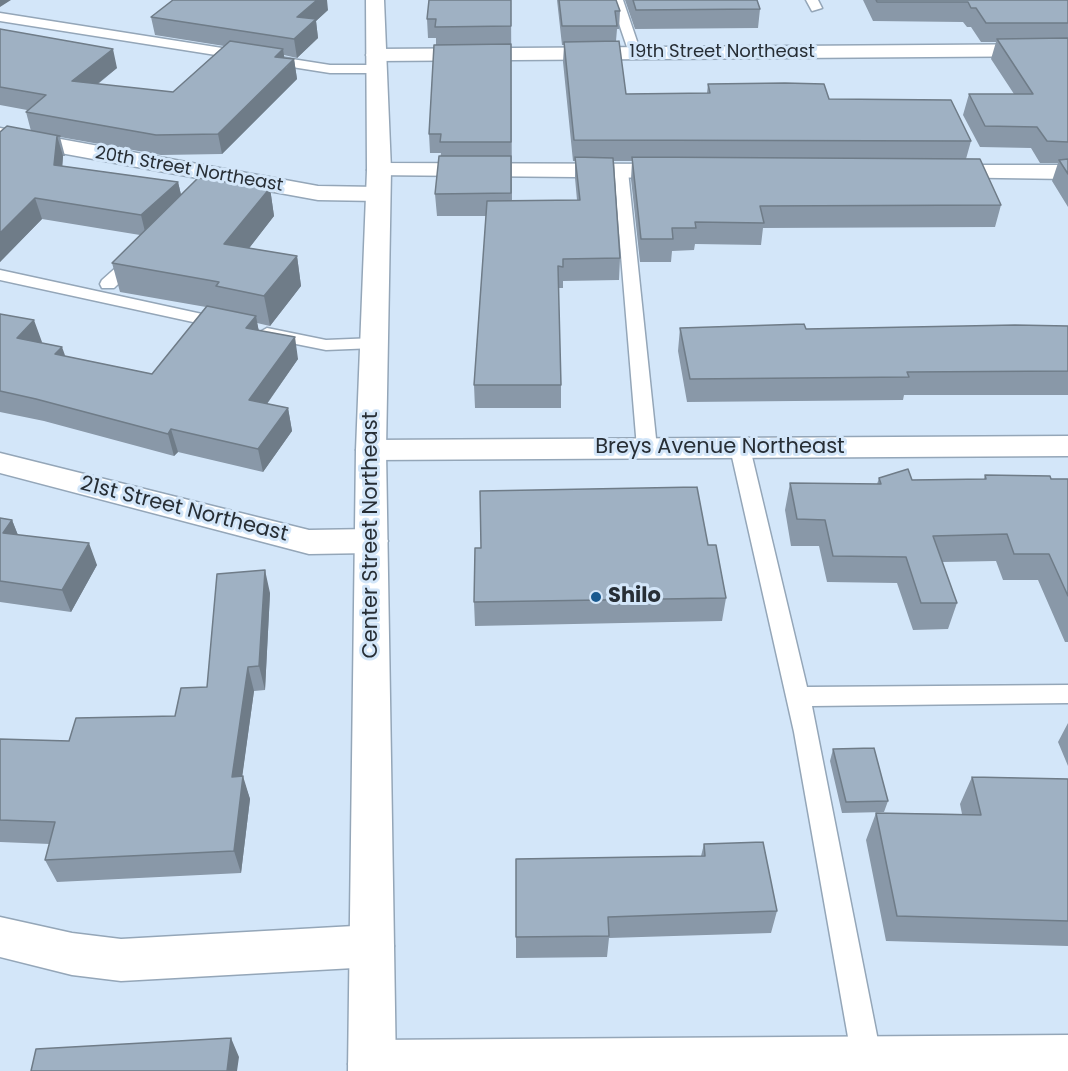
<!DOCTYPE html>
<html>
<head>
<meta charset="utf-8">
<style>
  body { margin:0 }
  canvas { display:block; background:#d3e6f9 }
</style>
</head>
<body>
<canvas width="1068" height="1071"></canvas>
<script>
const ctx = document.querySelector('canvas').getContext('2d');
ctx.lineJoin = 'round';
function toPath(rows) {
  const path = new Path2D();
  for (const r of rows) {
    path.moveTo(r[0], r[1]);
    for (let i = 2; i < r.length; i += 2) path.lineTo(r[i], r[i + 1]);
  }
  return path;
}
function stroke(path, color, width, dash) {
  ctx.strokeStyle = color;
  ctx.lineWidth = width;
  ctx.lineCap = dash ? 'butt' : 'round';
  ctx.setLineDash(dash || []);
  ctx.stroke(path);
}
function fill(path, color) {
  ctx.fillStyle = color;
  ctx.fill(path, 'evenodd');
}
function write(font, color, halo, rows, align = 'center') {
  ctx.font = font + ' Poppins,sans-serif';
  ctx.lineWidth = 6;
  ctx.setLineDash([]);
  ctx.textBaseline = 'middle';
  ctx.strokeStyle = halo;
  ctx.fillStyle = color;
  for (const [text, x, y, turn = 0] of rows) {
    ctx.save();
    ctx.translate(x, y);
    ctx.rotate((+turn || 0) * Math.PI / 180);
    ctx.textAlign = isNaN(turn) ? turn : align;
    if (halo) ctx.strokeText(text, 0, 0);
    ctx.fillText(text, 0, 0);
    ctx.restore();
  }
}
const service = toPath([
  [611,0,623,0,641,53,640,56,635,57,629,53,611,0],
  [806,0,818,0,822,8,812,11,806,0],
  [0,13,330,65,376,65,383,69,376,73,330,73,0,21,0,13],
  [621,167,628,171,657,448,654,453,647,454,640,453,637,448,614,171,621,167],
  [136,253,144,258,142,261,114,288,102,288,100,284,102,280,130,255,136,253],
  [0,270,225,319,234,324,225,329,0,280,0,270],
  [267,328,326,340,375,338,384,343,375,348,326,350,261,337,258,333,267,328],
  [740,442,747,443,750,448,807,687,1068,685,1068,703,812,706,884,1071,854,1071,794,732,730,448,733,443,740,442]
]);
const minor = toPath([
  [1068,44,1068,56,376,61,369,59,366,55,369,51,376,49,1068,44],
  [0,128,318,186,378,187,386,189,390,194,386,199,378,201,318,200,0,142,0,128],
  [379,163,677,164,685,166,689,171,685,176,677,178,371,175,367,170,371,165,379,163],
  [942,165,1068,165,1068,179,934,177,930,172,934,167,942,165],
  [1068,436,1068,456,371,460,360,457,356,450,360,443,371,440,1068,436],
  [0,453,309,530,371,529,383,533,388,541,383,549,371,553,309,554,0,473,0,453],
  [0,917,72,933,121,939,372,925,388,931,394,946,388,961,372,967,121,981,72,975,0,957,0,917],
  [1068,1035,1068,1071,351,1071,348,1064,355,1047,372,1040,1068,1035]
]);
const secondary = toPath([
  [366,0,384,0,391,170,386,450,396,1071,348,1071,356,450,367,170,366,0]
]);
const wall = toPath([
  [511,0,512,201,577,200,575,178,575,161,573,161,563,62,564,45,562,45,557,0,616,0,620,11,619,29,617,29,616,41,626,94,707,93,708,84,829,99,971,141,966,159,1001,205,995,227,763,228,761,245,695,244,694,250,672,251,671,262,640,262,631,179,632,161,614,161,620,258,619,280,563,281,563,288,558,288,561,385,561,408,475,408,474,385,486,216,437,216,435,194,441,153,430,153,429,134,436,45,436,38,428,38,427,19],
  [625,0,757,0,760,9,758,28,635,29],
  [863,0,1068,0,1068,207,1052,181,1058,163,1040,163,1031,148,980,147,963,115,969,94,1014,94,991,59,996,42,981,42,971,27,967,27,963,22,873,21],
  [328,10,316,21,318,38,297,58,284,55,284,58,294,59,297,79,222,154,161,155,60,137,65,156,63,156,62,166,178,182,181,195,270,188,274,216,249,248,297,256,301,286,270,326,257,323,259,331,298,359,267,404,288,408,292,431,263,472,178,452,174,456,44,421,0,412,0,314,41,343,65,356,152,374,206,307,120,292,112,263,140,235,42,219,0,262,0,132,31,131,26,112,27,110,0,105,0,29,117,68,98,84,173,92,224,46,155,35,151,17],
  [1068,326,1068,395,904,395,903,400,687,402,678,351,680,328,806,329],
  [985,475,1051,479,1068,479,1068,642,1065,642,1038,580,1003,580,996,561,942,562,957,603,948,629,913,630,897,583,827,582,819,546,791,546,785,510,790,483,877,484,879,478,912,480,984,479],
  [0,518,12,520,18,535,97,565,71,612,0,602],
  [708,545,726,598,722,621,475,626,474,602],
  [270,593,265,690,254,691,242,776,250,799,241,873,57,882,45,860,50,844,0,842,0,739,69,741,175,716,207,687],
  [1068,723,1068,766,1058,742],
  [833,749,888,801,884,812,842,813,830,761],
  [972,777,1068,779,1068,946,886,941,866,840,876,813,962,814,960,804],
  [704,844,777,911,771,933,609,938,607,957,516,958,516,937,701,856]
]);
const shadedWall = toPath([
  [0,0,11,0,0,7],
  [317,0,327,0,328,10,316,21,318,38,297,58,294,39,297,17],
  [113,49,117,68,77,100,72,81],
  [283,49,286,68,294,59,297,79,222,154,218,134,275,57],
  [57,136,63,156,61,186,54,165],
  [178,182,183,203,146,236,141,215],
  [270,188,274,216,230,273,224,244],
  [35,198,42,219,0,262,0,233],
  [297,256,301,286,270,326,264,296],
  [256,316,260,338,246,328],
  [34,320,42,342,25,360,17,338],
  [295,337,298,359,254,422,249,400],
  [62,347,70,369,55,354],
  [288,408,292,431,263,472,258,449],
  [171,429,178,452,174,456,168,434],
  [12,520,21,543,3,533],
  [89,543,97,565,71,612,62,590],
  [265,570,270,593,265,690,259,666],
  [248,667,254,691,239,800,232,777],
  [243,776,250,799,241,873,234,851],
  [231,1038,239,1057,237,1071,227,1071]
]);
const building = toPath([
  [173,0,317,0,297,17,316,19,294,39,151,17,173,0],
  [429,0,511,0,511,26,435,27,436,19,427,19,429,0],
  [559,0,616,0,620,11,615,11,617,26,562,26,559,0],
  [633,0,757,0,760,9,636,10,633,0],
  [876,0,1068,0,1068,23,986,23,976,8,971,8,968,2,877,2,876,0],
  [0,29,113,49,72,81,173,92,230,41,283,49,275,57,294,59,218,134,156,135,26,112,46,95,0,87,0,29],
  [1068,38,1068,142,1047,141,1037,127,985,126,969,94,1033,94,997,39,1068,38],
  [619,41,626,94,710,93,708,84,785,83,824,84,829,99,951,100,971,141,574,140,564,42,619,41],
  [511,44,511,142,440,142,441,134,429,134,434,45,511,44],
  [7,126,60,136,57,136,54,165,178,182,141,215,35,198,0,233,0,132,7,126],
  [439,156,511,156,511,193,435,194,439,156],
  [575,157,613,158,620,258,563,259,563,267,558,266,561,385,474,385,487,201,580,200,575,157],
  [632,157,980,159,1001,205,760,206,764,223,695,222,696,228,672,228,673,239,641,239,632,157],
  [1068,159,1068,174,1059,160,1068,159],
  [198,178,270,188,224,244,297,256,264,296,216,286,219,282,112,263,198,178],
  [207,306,256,316,246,328,295,337,249,400,288,408,258,449,171,429,168,434,36,399,0,391,0,314,34,320,17,338,62,347,55,354,152,374,207,306],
  [804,324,806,329,1015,325,1068,326,1068,371,907,372,909,377,690,379,680,328,804,324],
  [908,469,912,480,986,479,985,475,1050,476,1051,479,1068,479,1068,596,1049,554,1014,554,1007,534,933,536,957,603,921,603,906,557,833,556,825,520,797,519,790,483,881,484,879,478,908,469],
  [697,487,708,545,716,545,726,598,474,602,475,548,481,548,480,491,697,487],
  [0,518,12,520,3,533,89,543,62,590,0,581,0,518],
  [265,570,259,666,248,667,232,777,243,776,234,851,45,860,55,822,0,820,0,739,69,741,76,718,175,716,181,688,207,687,217,574,265,570],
  [874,748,888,801,846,802,833,749,874,748],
  [972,777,1068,779,1068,921,897,916,876,813,981,815,972,777],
  [763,842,777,911,608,917,609,936,516,937,516,859,705,856,704,844,763,842],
  [231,1038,227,1071,31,1071,36,1049,231,1038]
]);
const markers = [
  [596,597,6,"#18598f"]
];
const farStreetnames = [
  ["19th Street Northeast",722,52],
  ["20th Street Northeast",189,170,10]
];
const streetNames = [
  ["Breys Avenue Northeast",720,448],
  ["21st Street Northeast",184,510,14],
  ["Center Street Northeast",372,535,-90]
];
const poiNames = [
  ["Shilo",608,597]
];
stroke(service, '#94a6b8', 3);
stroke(minor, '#94a6b8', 3);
stroke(secondary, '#94a6b8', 3);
fill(service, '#fff');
fill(minor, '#fff');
fill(secondary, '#fff');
fill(wall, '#8998a8');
fill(shadedWall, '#6f7c88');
fill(building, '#9fb1c3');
stroke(building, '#6f7c88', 1.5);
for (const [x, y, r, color] of markers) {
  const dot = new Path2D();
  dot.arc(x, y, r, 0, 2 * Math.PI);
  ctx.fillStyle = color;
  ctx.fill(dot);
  stroke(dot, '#d3e6f9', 2);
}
write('18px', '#272e35', '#d3e6f9', farStreetnames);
write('21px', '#272e35', '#d3e6f9', streetNames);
write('bold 21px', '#272e35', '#d3e6f9', poiNames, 'left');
</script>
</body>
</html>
